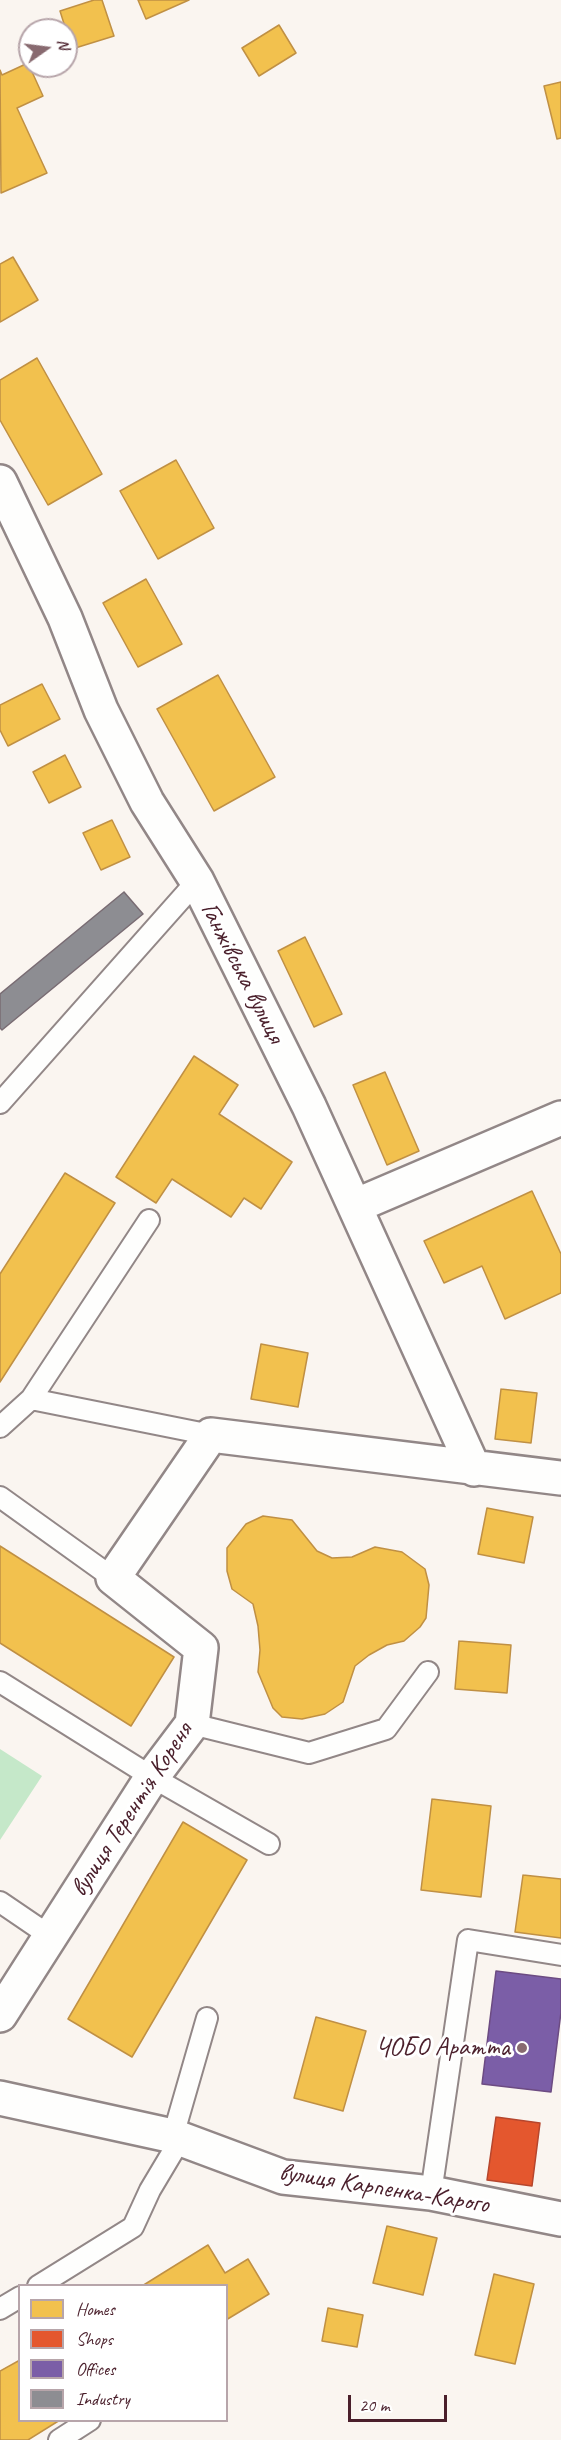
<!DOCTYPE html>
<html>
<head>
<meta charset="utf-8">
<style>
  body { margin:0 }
  #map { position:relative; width:561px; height:2440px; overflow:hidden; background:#faf5f0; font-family:Caveat,sans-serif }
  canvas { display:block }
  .legend { position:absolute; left:18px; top:2284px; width:210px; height:138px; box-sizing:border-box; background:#fff; border:2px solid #b7a5aa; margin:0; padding:8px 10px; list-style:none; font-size:18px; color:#4a1f2b }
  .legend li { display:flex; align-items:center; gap:12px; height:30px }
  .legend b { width:30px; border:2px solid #b7a5aa }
  .north { position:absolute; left:18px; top:18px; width:60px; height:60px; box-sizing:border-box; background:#fff; border:2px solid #b7a5aa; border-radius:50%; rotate:76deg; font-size:16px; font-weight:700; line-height:24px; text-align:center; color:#4a1f2b }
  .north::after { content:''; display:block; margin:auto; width:21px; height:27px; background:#886a70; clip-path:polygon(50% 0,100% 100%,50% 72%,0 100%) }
  .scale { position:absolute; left:348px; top:2395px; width:99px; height:27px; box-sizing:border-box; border:3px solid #4a1f2b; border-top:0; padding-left:8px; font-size:18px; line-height:21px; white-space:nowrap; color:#4a1f2b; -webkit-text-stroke:4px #fff; paint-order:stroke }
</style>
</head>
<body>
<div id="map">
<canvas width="561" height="2440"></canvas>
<ul class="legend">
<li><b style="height:16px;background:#f2c14e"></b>Homes</li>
<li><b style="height:16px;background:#e4572e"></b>Shops</li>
<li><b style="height:16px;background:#7b5ea7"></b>Offices</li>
<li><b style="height:16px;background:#8d8d92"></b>Industry</li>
</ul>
<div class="north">N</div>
<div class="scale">20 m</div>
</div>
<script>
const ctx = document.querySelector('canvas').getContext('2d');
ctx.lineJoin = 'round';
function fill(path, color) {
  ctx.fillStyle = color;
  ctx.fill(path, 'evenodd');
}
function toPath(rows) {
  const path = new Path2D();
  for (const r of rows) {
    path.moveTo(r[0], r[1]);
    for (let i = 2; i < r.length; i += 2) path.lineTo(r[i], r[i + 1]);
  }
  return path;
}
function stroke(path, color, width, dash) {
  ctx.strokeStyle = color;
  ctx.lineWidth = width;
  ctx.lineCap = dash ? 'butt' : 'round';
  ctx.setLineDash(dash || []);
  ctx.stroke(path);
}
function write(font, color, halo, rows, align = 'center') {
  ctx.font = font + ' Caveat,sans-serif';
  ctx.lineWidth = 6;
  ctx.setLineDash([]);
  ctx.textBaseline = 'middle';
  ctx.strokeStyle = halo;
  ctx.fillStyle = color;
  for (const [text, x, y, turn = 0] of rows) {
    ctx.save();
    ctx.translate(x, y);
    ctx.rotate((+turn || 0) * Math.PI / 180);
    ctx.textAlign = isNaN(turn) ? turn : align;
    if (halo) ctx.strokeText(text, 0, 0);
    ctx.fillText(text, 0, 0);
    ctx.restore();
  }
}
const green = toPath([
  [0,1749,42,1776,0,1840]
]);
const homes = toPath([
  [94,0,102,0,114,36,72,49,60,11,94,0],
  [138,0,189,0,146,19,138,0],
  [279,25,296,53,259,76,242,48,279,25],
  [28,63,43,96,17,108,47,173,1,193,0,70,2,75,28,63],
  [561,82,561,138,557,139,544,86,561,82],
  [13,257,38,300,0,322,0,264,13,257],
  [37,358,102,474,48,505,0,420,0,380,37,358],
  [176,460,214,528,158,559,120,491,176,460],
  [146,579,182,644,138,667,103,603,146,579],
  [218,675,275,777,214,811,157,709,218,675],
  [42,684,60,719,8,746,0,730,0,705,42,684],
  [65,755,81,787,49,803,33,772,65,755],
  [112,820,130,857,101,870,83,833,112,820],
  [305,937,342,1014,314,1027,278,951,305,937],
  [194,1056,238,1085,219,1114,292,1162,261,1209,244,1198,231,1217,172,1179,156,1203,116,1177,194,1056],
  [385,1072,419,1151,387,1165,353,1085,385,1072],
  [65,1173,115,1203,0,1382,0,1274,65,1173],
  [532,1191,561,1254,561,1293,505,1319,482,1266,444,1283,424,1241,532,1191],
  [261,1344,308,1353,298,1407,251,1399,261,1344],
  [501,1389,537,1393,531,1443,495,1439,501,1389],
  [487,1508,533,1517,524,1563,478,1554,487,1508],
  [263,1516,292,1520,317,1551,332,1558,352,1557,375,1547,402,1552,425,1569,429,1585,426,1618,420,1627,404,1641,387,1645,369,1655,355,1666,343,1702,325,1714,302,1719,282,1717,273,1708,258,1672,260,1650,258,1626,253,1604,232,1589,227,1571,227,1548,246,1524,263,1516],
  [0,1546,174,1657,131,1726,0,1643,0,1546],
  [459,1641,511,1645,507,1693,455,1689,459,1641],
  [432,1799,491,1806,481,1897,421,1890,432,1799],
  [183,1822,247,1860,132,2057,68,2019,183,1822],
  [523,1875,561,1879,561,1938,515,1932,523,1875],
  [316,2017,366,2031,343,2111,294,2098,316,2017],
  [387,2226,437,2238,423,2295,373,2283,387,2226],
  [208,2245,225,2273,248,2259,269,2294,226,2320,226,2286,142,2286,208,2245],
  [494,2274,534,2284,515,2364,475,2355,494,2274],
  [328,2308,363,2315,357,2347,322,2341,328,2308],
  [20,2360,20,2420,60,2420,28,2440,0,2440,0,2371,20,2360]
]);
const shops = toPath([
  [496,2117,540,2123,532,2186,487,2180,496,2117]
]);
const offices = toPath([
  [496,1971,561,1979,561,2012,551,2092,482,2084,496,1971]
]);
const industry = toPath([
  [124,892,143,914,2,1030,0,1028,0,994,124,892]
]);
const service = toPath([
  [0,1103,197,881],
  [31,1399,149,1220],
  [0,1427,31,1399,211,1435],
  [0,1497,113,1578],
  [0,1682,152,1777,269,1844],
  [192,1724,309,1753,386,1729,428,1672],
  [0,1902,50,1936],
  [173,2136,207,2018],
  [431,2193,468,1940,561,1955],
  [38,2286,133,2227,150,2190,181,2138],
  [0,2309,20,2297],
  [59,2440,90,2420]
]);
const minor = toPath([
  [0,482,65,618,101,710,147,802,197,881,309,1106,474,1469],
  [355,1206,561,1118],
  [0,2015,152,1777,192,1724,201,1648,113,1578,211,1435,561,1478],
  [0,2098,173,2136,283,2177,431,2193,561,2219]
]);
const markers = [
  [522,2048,6,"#886a70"]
];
const streetNames = [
  ["Ганжівська вулиця",242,973,63],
  ["вулиця Терентія Кореня",132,1810,-57],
  ["вулиця Карпенка-Карого",384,2189,9]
];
const poiNames = [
  ["ЧОБО Аратта",510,2048]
];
fill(green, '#c5e8c9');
fill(homes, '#f2c14e');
stroke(homes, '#c09044', 1.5);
fill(shops, '#e4572e');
stroke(shops, '#b6462d', 1.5);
fill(offices, '#7b5ea7');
stroke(offices, '#6c4b82', 1.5);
fill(industry, '#8d8d92');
stroke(industry, '#796c73', 1.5);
stroke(service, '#928787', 24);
stroke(minor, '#928787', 38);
stroke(service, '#fefefd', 20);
stroke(minor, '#fefefd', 33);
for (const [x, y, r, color] of markers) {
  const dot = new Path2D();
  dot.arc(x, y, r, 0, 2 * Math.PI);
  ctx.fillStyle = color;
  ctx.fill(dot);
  stroke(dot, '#fff', 2);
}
write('26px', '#4a1f2b', '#fff', streetNames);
write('26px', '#4a1f2b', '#fff', poiNames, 'right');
</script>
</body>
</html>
